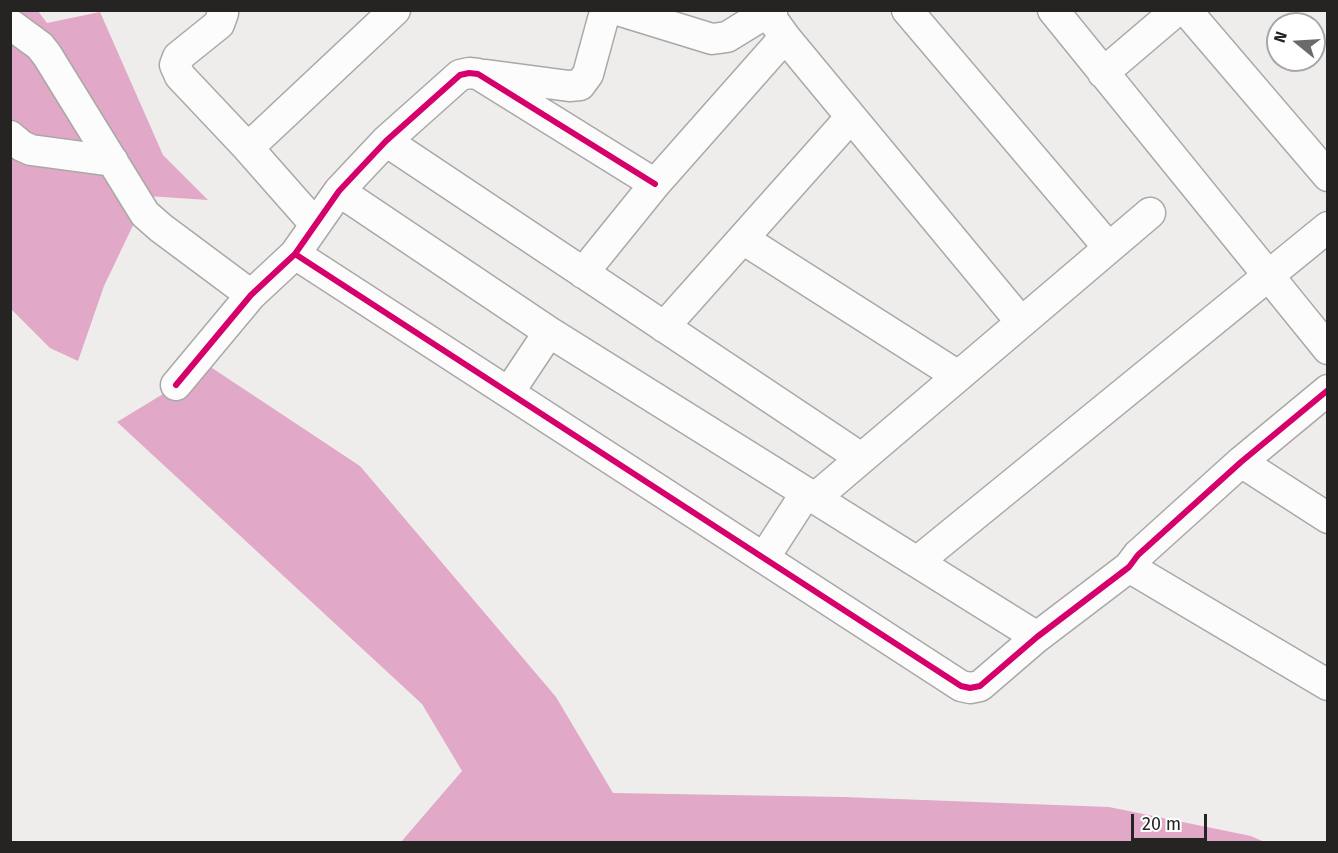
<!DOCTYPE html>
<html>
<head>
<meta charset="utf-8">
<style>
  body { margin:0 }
  #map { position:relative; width:1338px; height:853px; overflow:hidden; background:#efedeb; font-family:"Fira Sans",sans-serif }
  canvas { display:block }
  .frame { position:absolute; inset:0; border:12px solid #252423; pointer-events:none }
  .north { position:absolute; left:1266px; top:12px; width:60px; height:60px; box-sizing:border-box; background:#fff; border:2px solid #a8a7a7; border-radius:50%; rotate:288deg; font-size:16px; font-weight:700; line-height:24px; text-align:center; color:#252423 }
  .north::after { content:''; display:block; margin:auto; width:21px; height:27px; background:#6c6a69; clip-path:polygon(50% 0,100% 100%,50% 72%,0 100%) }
  .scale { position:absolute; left:1131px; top:814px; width:76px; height:27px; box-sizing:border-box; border:3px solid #252423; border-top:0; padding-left:8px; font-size:18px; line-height:21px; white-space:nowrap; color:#252423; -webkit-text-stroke:4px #fff; paint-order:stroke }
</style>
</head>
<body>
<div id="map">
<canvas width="1338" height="853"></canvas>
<div class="frame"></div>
<div class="north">N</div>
<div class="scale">20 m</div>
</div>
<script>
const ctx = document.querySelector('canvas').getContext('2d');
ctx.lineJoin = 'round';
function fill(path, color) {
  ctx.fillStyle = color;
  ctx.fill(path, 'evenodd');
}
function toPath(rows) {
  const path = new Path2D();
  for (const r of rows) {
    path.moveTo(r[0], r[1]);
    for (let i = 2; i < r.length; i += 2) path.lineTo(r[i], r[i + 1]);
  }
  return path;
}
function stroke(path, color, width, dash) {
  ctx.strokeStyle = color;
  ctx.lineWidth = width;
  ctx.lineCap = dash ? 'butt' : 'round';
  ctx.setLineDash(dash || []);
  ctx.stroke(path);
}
const water = toPath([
  [10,11,38,11,47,23,100,12,163,155,208,200,147,196,104,286,78,361,50,348,11,309],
  [209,366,360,466,556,697,613,793,844,797,1109,807,1251,836,1264,842,401,842,462,771,422,704,117,422]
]);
const minor = toPath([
  [222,10,223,13,219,24,178,57,175,65,180,76,248,148,315,224],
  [614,10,621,11,712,39,727,37,771,10],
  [772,10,772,19,785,37,1021,322],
  [907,10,1109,248],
  [1053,10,1328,349],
  [1186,10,1328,176],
  [10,24,40,46,47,55,145,214,161,228,251,295],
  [1103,73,1177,10],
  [486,75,569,86,580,85,588,74,603,19,609,10],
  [10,136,22,146,31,150,113,161],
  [386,141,861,458],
  [248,148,395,10],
  [339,191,549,332,1037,637],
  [743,239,958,376],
  [295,254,961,686,970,688,980,686,1037,637,1129,567,1138,555,1241,462,1328,390],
  [583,273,655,184,785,37],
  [664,327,851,117],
  [176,385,251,295,295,254,339,191,386,141,460,75,469,73,478,74,655,184],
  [509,392,549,332],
  [1241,462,1328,518],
  [815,498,1150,213],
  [764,558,806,493],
  [917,562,1328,227],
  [1129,567,1328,685]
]);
const cycleway = toPath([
  [295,254,961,686,970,688,980,686,1037,637,1129,567,1138,555,1241,462,1328,390],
  [176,385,251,295,295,254,339,191,386,141,460,75,469,73,478,74,655,184]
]);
fill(water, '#e1a8c7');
stroke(minor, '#aaa8a7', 33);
stroke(minor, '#fdfcfc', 30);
stroke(cycleway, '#d6006c', 6);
</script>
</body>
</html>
